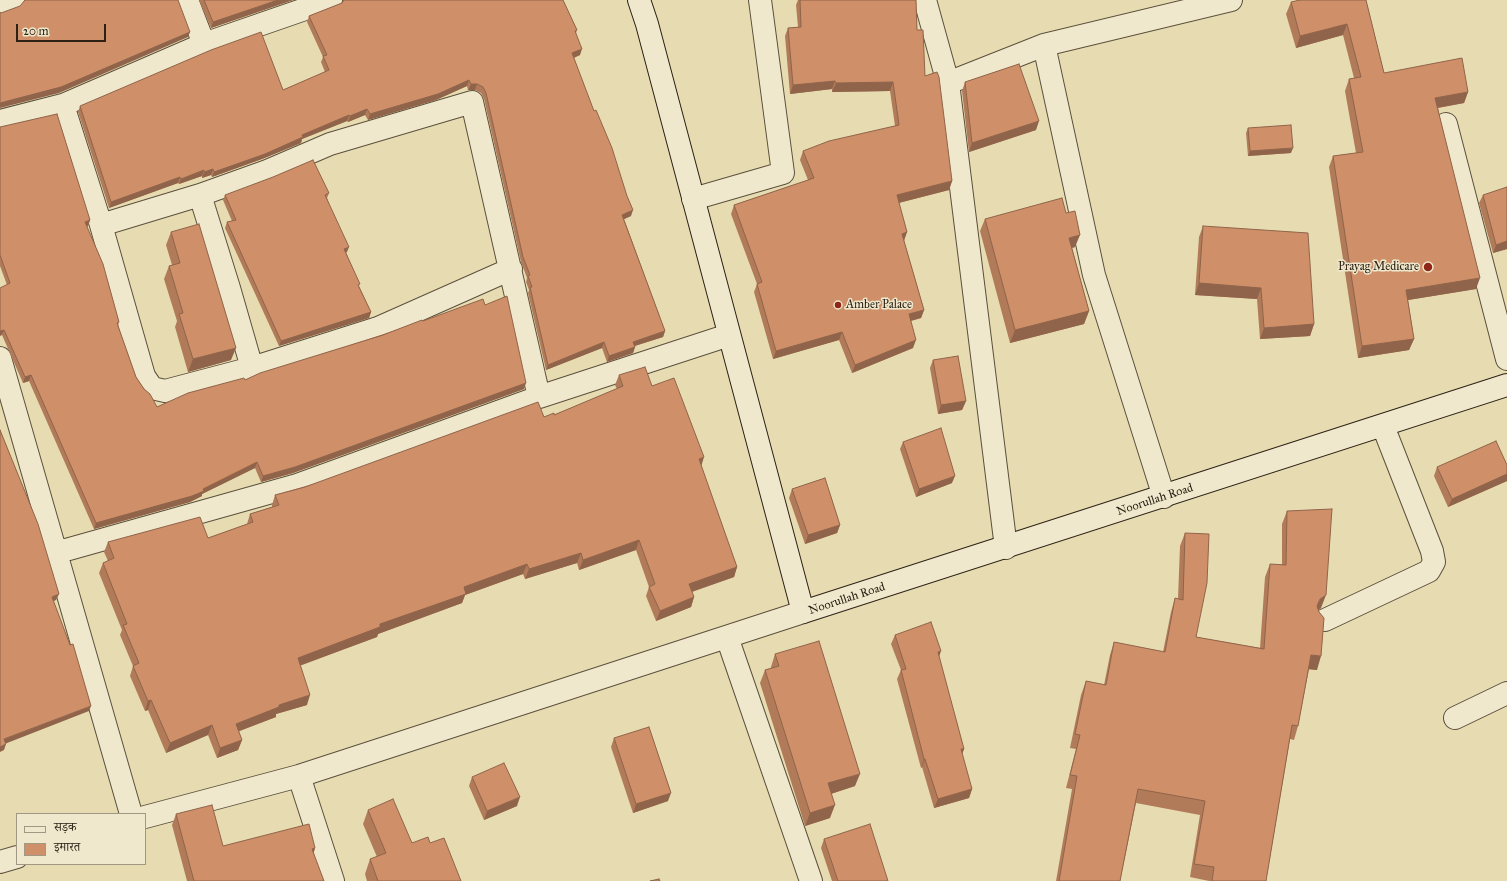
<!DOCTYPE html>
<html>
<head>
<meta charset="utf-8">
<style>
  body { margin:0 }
  #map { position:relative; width:1507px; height:881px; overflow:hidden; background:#e7dcb1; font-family:"IM FELL Great Primer","Noto Serif Devanagari",serif }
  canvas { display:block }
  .legend { position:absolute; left:16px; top:813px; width:130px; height:52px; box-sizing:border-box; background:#efe8cc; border:1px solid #a19883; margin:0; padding:5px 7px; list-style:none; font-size:12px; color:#2d2116 }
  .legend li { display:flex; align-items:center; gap:8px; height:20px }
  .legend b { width:20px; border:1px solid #a19883 }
  .scale { position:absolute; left:16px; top:24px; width:90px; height:18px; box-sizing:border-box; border:2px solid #2d2116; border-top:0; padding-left:5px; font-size:12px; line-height:14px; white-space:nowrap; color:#2d2116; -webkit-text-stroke:3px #efe8cc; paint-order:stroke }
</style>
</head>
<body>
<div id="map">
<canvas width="1507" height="881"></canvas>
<ul class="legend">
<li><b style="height:5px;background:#efe8cc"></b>सड़क</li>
<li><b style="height:11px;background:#ce8f69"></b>इमारत</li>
</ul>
<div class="scale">20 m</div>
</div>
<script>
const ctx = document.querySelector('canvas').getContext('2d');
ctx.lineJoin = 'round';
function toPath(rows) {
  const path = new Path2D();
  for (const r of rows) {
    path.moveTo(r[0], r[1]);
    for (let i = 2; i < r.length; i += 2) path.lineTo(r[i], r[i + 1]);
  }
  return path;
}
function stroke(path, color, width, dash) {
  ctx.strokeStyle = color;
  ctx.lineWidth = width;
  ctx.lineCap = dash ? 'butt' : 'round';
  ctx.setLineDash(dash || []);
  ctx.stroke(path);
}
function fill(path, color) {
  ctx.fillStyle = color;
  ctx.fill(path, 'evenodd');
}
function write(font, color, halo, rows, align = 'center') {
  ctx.font = font + ' "IM FELL Great Primer",serif';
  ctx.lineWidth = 3;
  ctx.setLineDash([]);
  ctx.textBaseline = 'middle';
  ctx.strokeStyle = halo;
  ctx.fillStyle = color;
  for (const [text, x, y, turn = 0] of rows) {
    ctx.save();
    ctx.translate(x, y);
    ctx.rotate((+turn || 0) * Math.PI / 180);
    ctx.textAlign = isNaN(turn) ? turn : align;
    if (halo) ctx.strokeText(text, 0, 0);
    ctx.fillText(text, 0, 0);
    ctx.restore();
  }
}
const street = toPath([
  [187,0,204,44],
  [925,0,948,83,1006,548],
  [0,6,13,0],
  [1044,45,1094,275,1164,497],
  [948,83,1044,45,1231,0],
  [63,105,101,225,144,376,152,388,165,391,252,368,378,328,511,269],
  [0,121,63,105,204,44,331,0],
  [1446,124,1507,359],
  [200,195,229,288,252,368],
  [693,199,783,173,760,0],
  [101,225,200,195,267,171,330,144,472,102,539,397],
  [0,358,131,814],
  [55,553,297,485,539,397,729,335],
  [1325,620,1429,571,1434,562,1432,551,1383,426],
  [727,637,811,881],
  [1455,718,1507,693],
  [299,776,333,881],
  [145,817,299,776,803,612],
  [0,862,17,857]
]);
const secondary = toPath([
  [639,0,647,24,803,612,1507,385]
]);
const wall = toPath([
  [199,0,293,0,211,28],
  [343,0,563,0,577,30,576,33,580,55,574,58,631,216,624,219,665,331,663,337,635,346,635,347,633,353,607,362,602,348,546,370,528,293,529,290,526,282,527,278,521,262,484,99,481,93,475,90,468,90,467,86,436,100,368,120,365,115,348,122,347,121,302,139,301,143,262,159,212,177,211,175,202,178,202,176,179,184,178,183,109,208,78,112,80,106,283,90,325,72,321,62,323,57,307,22,309,16,342,3],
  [798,0,916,0,917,30,925,76,952,181,949,190,899,203,907,232,904,241,924,310,921,318,911,321,913,348,852,373,839,340,773,359,754,292,757,284,731,214,734,205,808,180,800,160,803,151,895,126,890,91,832,92,832,89,790,94,785,36,788,28,798,27,796,5],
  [1366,0,1384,73,1468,92,1464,103,1438,108,1476,289,1408,300,1414,339,1409,350,1358,358,1329,167,1333,156,1356,153,1345,91,1349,79,1354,78,1343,35,1296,48,1286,14,1291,2],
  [965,82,1036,130,969,152,962,91],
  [0,127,90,220,88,226,87,227,119,322,118,326,136,377,157,407,245,380,423,321,485,305,524,389,293,473,261,482,255,468,202,494,202,496,190,502,94,529,29,381,23,383,2,335,7,285,0,266],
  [1248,128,1291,153,1248,156,1246,133],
  [329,193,327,198,347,252,346,252,359,286,371,312,369,318,279,346,225,228,227,222,232,221,223,200,225,195],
  [1483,195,1507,249,1493,253,1479,203],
  [985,219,1075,247,1072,248,1089,311,1084,324,1010,343,980,231],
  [1203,226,1314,324,1310,336,1260,339,1257,299,1195,295,1199,237],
  [171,232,231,360,188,372,175,327,177,321,164,279,169,266,172,265,166,245],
  [933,360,966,401,962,410,938,414,930,368],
  [619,375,652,386,701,466,737,567,734,577,692,592,694,597,691,607,656,621,646,596,649,587,636,550,579,570,577,563,525,579,523,574,465,595,462,603,378,634,377,637,300,665,307,705,276,714,276,717,238,731,242,740,238,750,217,758,208,735,166,753,148,710,145,711,130,676,133,666,120,635,122,630,99,573,103,563,108,561,104,552,108,542,208,538,247,524,250,514,272,507,272,505,275,495,544,417,554,415,617,389,615,385],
  [903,442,952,483,916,497,900,449],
  [1507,465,1507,481,1448,507,1434,476,1437,467],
  [792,489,840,525,837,533,805,544,789,498],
  [1287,511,1321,608,1318,610,1317,670,1309,669,1298,726,1294,740,1290,739,1266,881,1209,881,1190,877,1200,815,1136,803,1120,881,1056,881,1072,789,1066,788,1076,749,1070,748,1081,695,1086,681,1104,685,1110,655,1114,642,1163,652,1171,612,1175,598,1178,599,1180,546,1185,533,1196,637,1260,648,1265,577,1270,564,1282,565,1282,524],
  [895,635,939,657,964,749,962,754,972,789,969,798,934,808,922,767,921,768,897,679,901,670,891,644],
  [775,654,855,786,831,794,830,818,805,826,760,683,765,670,771,668,771,667],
  [614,738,668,801,633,813,611,747],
  [472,777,517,806,484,820,469,786],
  [368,810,412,843,430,843,461,881,367,881,365,874,370,859,377,857,363,824],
  [176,814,223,846,315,848,313,854,324,881,187,881,172,825],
  [824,839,888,881,832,881,821,848]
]);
const shadedWall = toPath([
  [278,0,293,0,211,28,213,22],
  [1347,24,1343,35,1296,48,1300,36],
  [190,32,188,37,59,93,0,108,0,103],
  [582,49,580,55,570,59,572,53],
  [469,80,467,86,436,100,368,120,370,114],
  [835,81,832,89,790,94,793,85],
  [893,82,890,91,832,92,836,83],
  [471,84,477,84,475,90,468,90],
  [1468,92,1464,103,1431,109,1435,98],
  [367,109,365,115,348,122,350,116],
  [349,115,347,121,302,139,301,143,262,159,212,177,214,172],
  [1039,121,1036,130,969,152,972,143],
  [1293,148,1291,153,1248,156,1250,151],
  [213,169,211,175,202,178,204,172],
  [204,170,202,176,179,184,181,179],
  [180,177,178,183,109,208,111,202],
  [952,181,949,190,894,204,897,195],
  [633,210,631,216,620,221,622,215],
  [90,220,88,226,83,228,85,222],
  [907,232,904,240,898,242,902,234],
  [1080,235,1075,247,1064,250,1069,238],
  [1507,241,1507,249,1493,253,1496,245],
  [349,247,347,252,342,254,344,249],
  [1480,278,1476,289,1402,301,1406,290],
  [1199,283,1261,288,1257,299,1195,295],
  [924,310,921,318,906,322,909,314],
  [1089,311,1084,324,1010,343,1015,330],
  [371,312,369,318,279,346,281,341],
  [1314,324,1310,336,1260,339,1264,328],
  [4,330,2,335,0,336,0,331],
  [665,331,663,337,631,347,633,342],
  [842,332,839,340,773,359,776,351],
  [1414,339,1409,350,1358,358,1362,346],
  [916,340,913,348,852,373,855,365],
  [604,342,602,348,546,370,548,365],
  [635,347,633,353,607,362,609,356],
  [236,348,231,360,188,372,193,359],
  [31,375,29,381,23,383,25,377],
  [526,383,524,389,293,473,261,482,263,476],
  [966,401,962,410,938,414,941,405],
  [704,457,701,467,699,459],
  [257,462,255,468,202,494,202,496,190,502,94,529,96,523,203,489],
  [1507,474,1507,481,1448,507,1452,499],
  [955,476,952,483,916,497,919,489],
  [840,525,837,533,805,544,808,535],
  [639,540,636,550,579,570,583,560],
  [581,553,577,563,525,579,529,569],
  [527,564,523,574,465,595,462,603,378,634,377,637,294,668,298,658,380,624,464,587],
  [737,567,734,577,685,594,689,584],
  [59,594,56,600,50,603,52,597],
  [1326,595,1321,608,1315,613,1320,599],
  [694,597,691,607,656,621,660,611],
  [941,651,938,660,938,652],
  [1311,655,1321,656,1317,670,1306,669],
  [310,695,307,705,276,714,276,717,232,734,236,724,279,705],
  [151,700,148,710,145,711,148,701],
  [91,706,89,711,2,745,4,739],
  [212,725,208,735,166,753,170,743],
  [242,740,238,750,217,758,220,748],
  [6,744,4,750,0,752,0,747],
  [961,749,964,749,961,757],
  [924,759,925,759,922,767,921,768],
  [860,774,855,786,824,796,828,783],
  [972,789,969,798,934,808,938,799],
  [671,793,668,801,633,813,636,804],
  [520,797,517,806,484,820,487,811],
  [835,805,830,818,805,826,810,813],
  [315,848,312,859,312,849]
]);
const building = toPath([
  [25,0,178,0,190,32,61,87,0,103,0,12,1,13,20,6,25,0],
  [204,0,278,0,213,22,204,0],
  [344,0,563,0,577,30,575,31,582,49,572,53,594,111,596,110,612,148,627,196,633,210,622,215,665,331,633,342,635,347,609,356,604,342,548,365,530,287,532,287,528,276,530,275,523,257,486,93,483,87,477,84,471,84,469,80,438,94,370,114,367,109,350,116,349,115,302,135,303,137,265,154,214,172,213,169,204,172,204,170,181,179,180,177,111,202,80,106,211,50,261,32,283,90,329,70,323,56,327,55,309,16,342,3,344,0],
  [800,0,916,0,917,30,923,30,925,76,937,72,939,77,952,181,897,195,907,232,902,234,924,310,909,314,916,340,855,365,842,332,776,351,757,284,762,282,734,205,814,178,803,151,829,141,899,125,893,82,836,83,835,81,793,85,788,28,801,27,800,0],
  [1300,0,1366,0,1384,73,1462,58,1468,92,1435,98,1480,278,1406,290,1414,339,1362,346,1333,156,1363,152,1349,79,1361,77,1347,24,1300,36,1291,2,1300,0],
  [1019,64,1039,121,972,143,965,82,1019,64],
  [57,114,90,220,85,222,103,264,119,322,117,323,136,377,144,389,150,394,157,407,188,393,244,378,245,380,260,373,383,335,422,320,423,321,483,299,485,305,507,296,526,383,295,467,263,476,257,462,203,489,204,491,192,496,96,523,31,375,25,377,4,330,0,331,0,288,10,283,0,255,0,127,57,114],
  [1291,125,1293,148,1250,151,1248,128,1291,125],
  [313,160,329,193,325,195,349,247,344,249,360,284,358,285,371,312,281,341,227,222,236,220,225,195,273,177,313,160],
  [1507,187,1507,241,1496,245,1483,195,1507,187],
  [1062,198,1066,213,1075,211,1080,235,1069,238,1089,311,1015,330,985,219,1062,198],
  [199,224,236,348,193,359,179,314,183,313,169,266,180,263,171,232,199,224],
  [1203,226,1308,233,1314,324,1264,328,1261,288,1199,283,1203,226],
  [958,356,966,401,941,405,933,360,958,356],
  [645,367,652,386,674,378,704,457,699,459,737,567,689,584,694,597,660,611,649,587,655,584,639,540,583,560,581,553,529,569,527,564,464,587,466,594,380,624,380,627,298,658,310,695,279,705,279,707,236,724,242,740,220,748,212,725,170,743,151,700,148,701,133,666,139,663,123,625,127,624,103,563,114,558,108,542,200,517,208,538,253,522,250,514,279,505,275,495,305,487,538,402,544,417,554,413,554,415,623,386,619,375,645,367],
  [941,428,955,476,919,489,903,442,941,428],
  [0,430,38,524,59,594,52,597,70,645,73,644,91,706,4,739,6,744,0,747,0,430],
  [1496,441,1507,465,1507,474,1452,499,1437,467,1496,441],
  [825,478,840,525,808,535,792,489,825,478],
  [1332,509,1326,595,1320,599,1317,606,1319,612,1324,618,1321,656,1311,655,1298,726,1292,725,1266,881,1212,881,1214,867,1194,864,1205,801,1138,789,1120,881,1059,881,1077,776,1070,775,1080,735,1075,734,1086,681,1106,685,1114,642,1165,652,1175,598,1183,600,1185,533,1209,534,1207,583,1196,637,1264,649,1270,564,1286,565,1287,511,1332,509],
  [931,622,941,651,938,652,964,749,961,749,972,789,938,799,925,759,924,759,901,670,906,669,895,635,931,622],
  [819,641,860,774,828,783,835,805,810,813,765,670,779,666,775,654,819,641],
  [649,727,671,793,636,804,614,738,649,727],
  [504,763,520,797,487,811,472,777,504,763],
  [393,799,412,843,428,837,430,843,444,838,461,881,378,881,370,859,386,853,368,810,393,799],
  [212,805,223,846,309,824,315,848,312,849,324,881,194,881,176,814,212,805],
  [870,824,888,881,838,881,824,839,870,824],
  [659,879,660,881,650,881,659,879]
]);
const markers = [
  [1428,267,5,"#8f2418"],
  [838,305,4,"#8f2418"]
];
const poiNames = [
  ["Prayag Medicare",1419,267],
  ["Amber Palace",846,305,"left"]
];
const streetNames = [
  ["Noorullah Road",1155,500,-18],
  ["Noorullah Road",847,599,-18]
];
stroke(street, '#5c503d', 24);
stroke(secondary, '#2d2116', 24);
stroke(street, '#efe8cc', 22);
stroke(secondary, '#efe8cc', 22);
fill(wall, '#b17b5a');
fill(shadedWall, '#90644a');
fill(building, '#ce8f69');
stroke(building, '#90644a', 1);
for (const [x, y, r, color] of markers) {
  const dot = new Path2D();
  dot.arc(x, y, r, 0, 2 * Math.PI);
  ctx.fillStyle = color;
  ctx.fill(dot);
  stroke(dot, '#efe8cc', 1.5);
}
write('12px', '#2d2116', '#efe8cc', poiNames, 'right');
write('12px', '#2d2116', '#efe8cc', streetNames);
</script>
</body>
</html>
